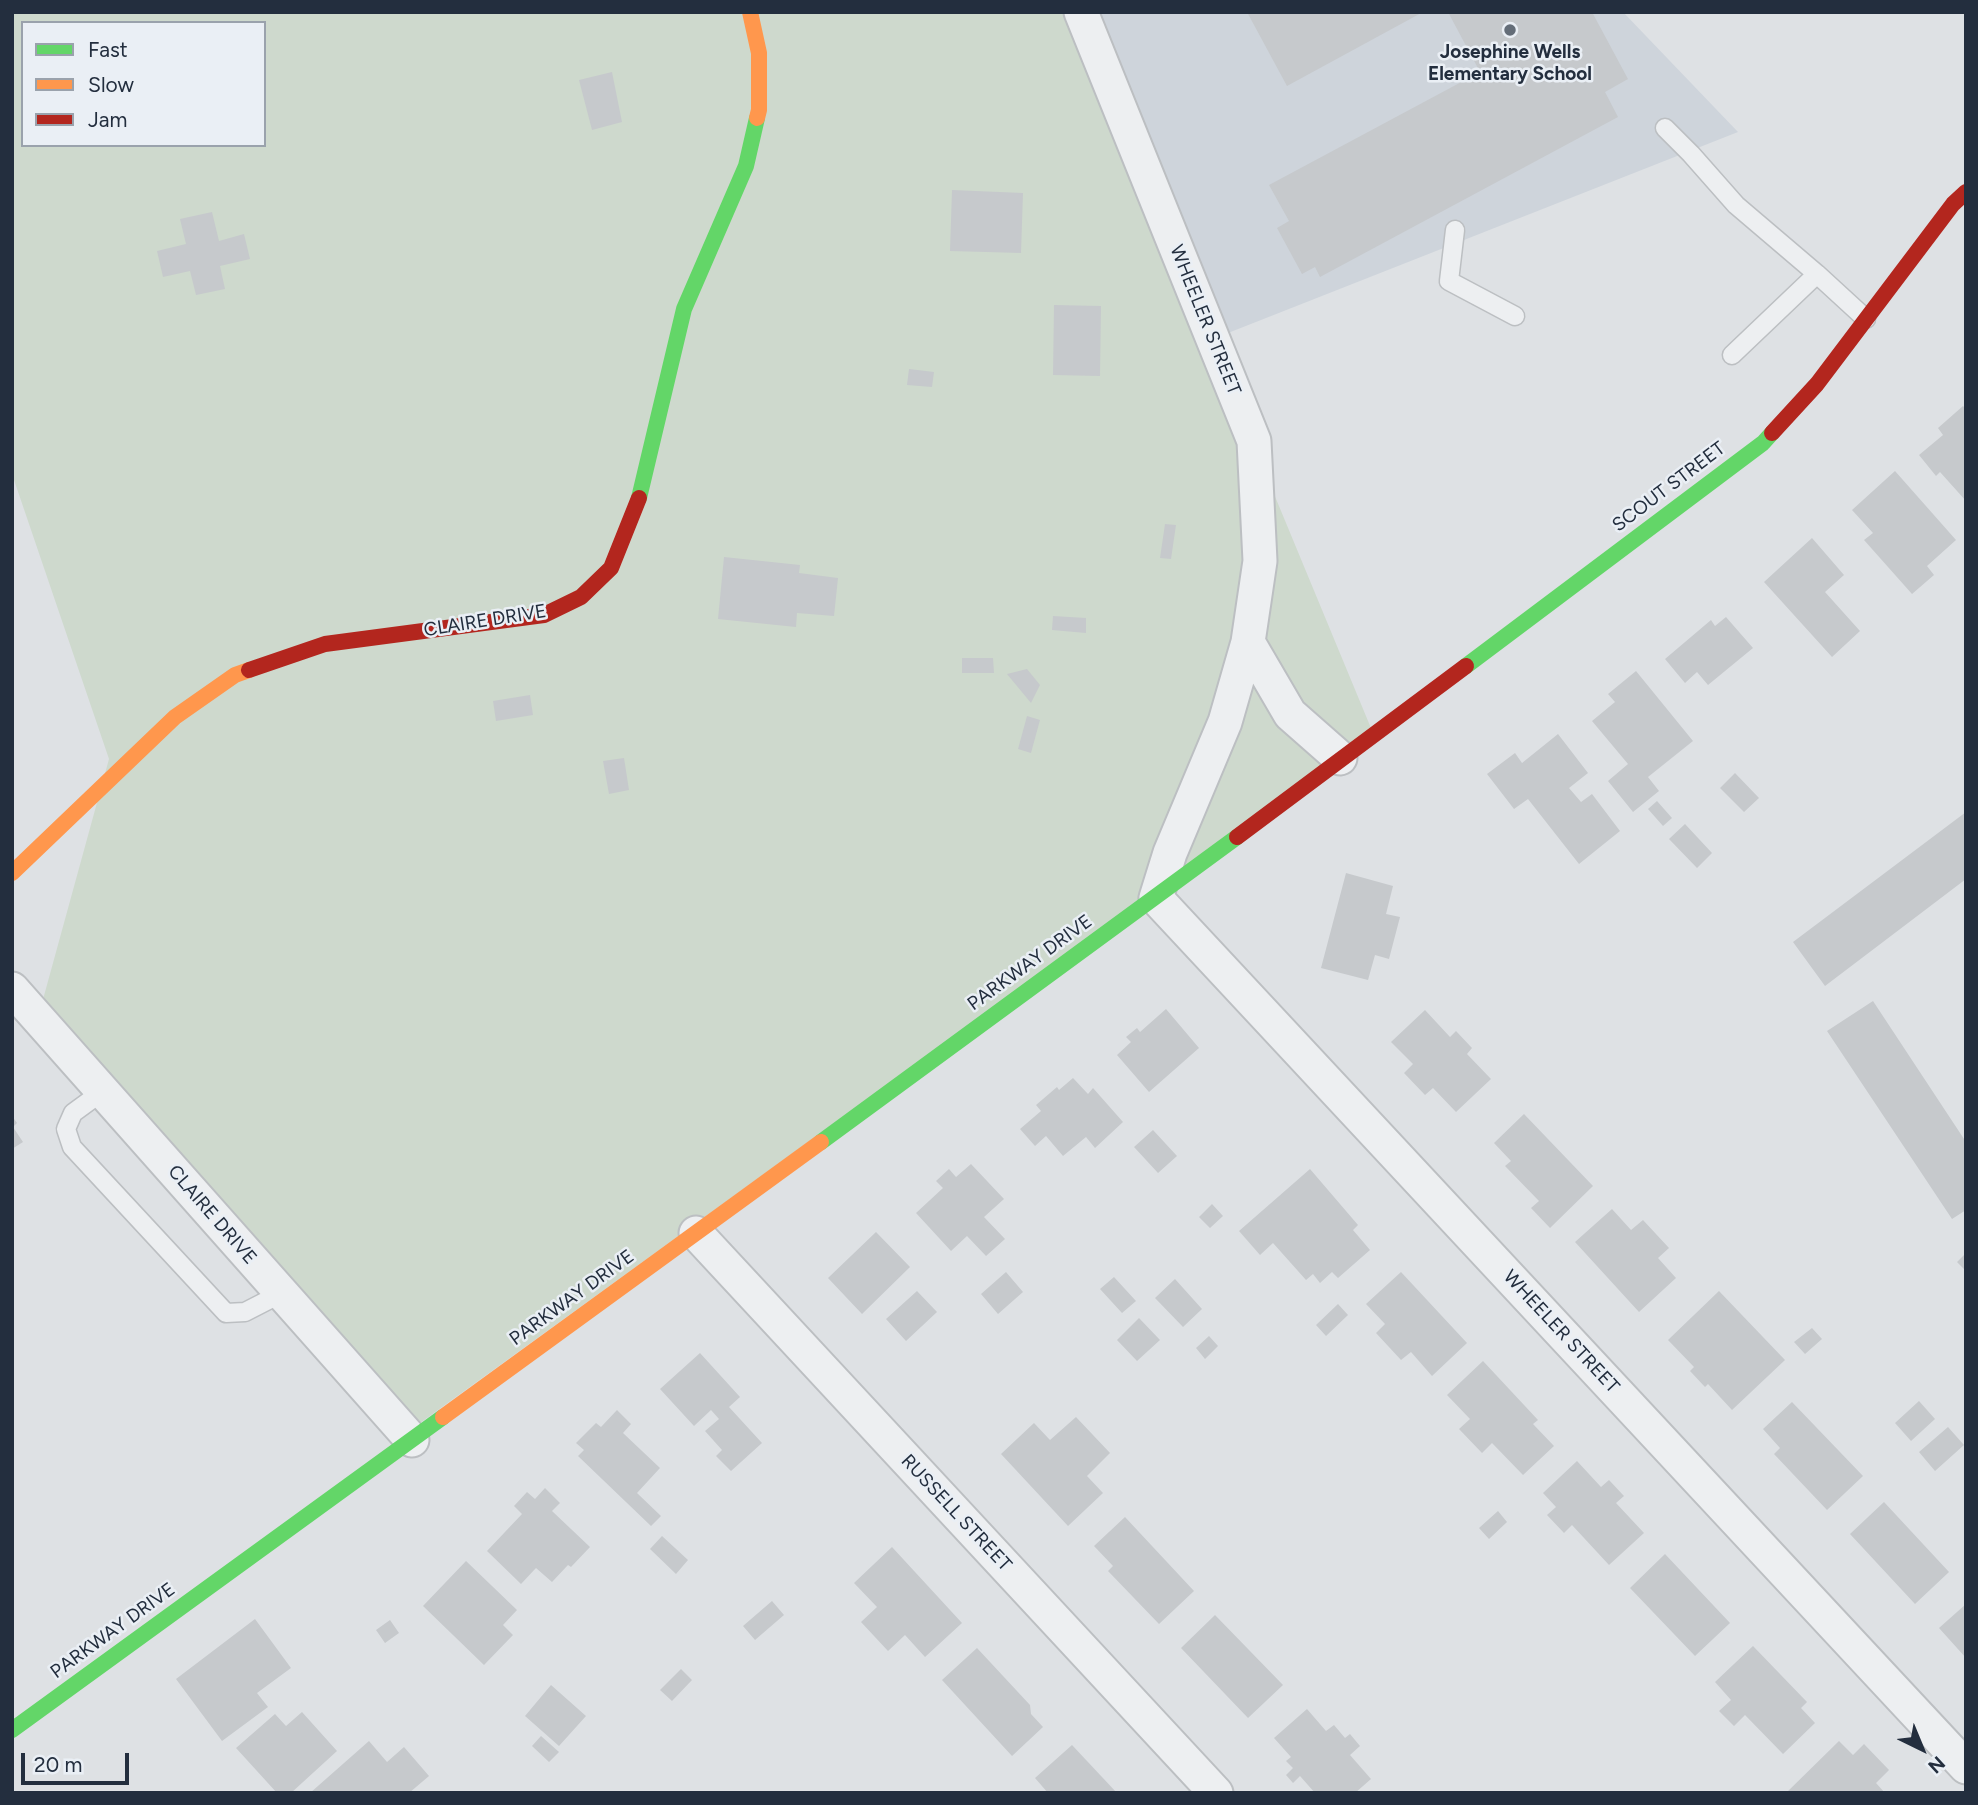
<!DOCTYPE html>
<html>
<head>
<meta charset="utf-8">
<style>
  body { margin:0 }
  #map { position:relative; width:1978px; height:1805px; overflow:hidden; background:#dee1e4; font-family:Figtree,sans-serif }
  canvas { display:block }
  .frame { position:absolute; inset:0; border:14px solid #232e3e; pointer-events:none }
  .legend { position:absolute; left:21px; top:21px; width:245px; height:126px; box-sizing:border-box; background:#eaeff5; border:2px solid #9aa2ac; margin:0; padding:9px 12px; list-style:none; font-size:21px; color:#232e3e }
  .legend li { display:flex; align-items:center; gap:14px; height:35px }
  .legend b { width:35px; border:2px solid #9aa2ac }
  .north { position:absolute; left:1887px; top:1714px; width:70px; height:70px; -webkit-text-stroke:5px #eaeff5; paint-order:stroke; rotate:137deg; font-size:19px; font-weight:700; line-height:28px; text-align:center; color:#232e3e }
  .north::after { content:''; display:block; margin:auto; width:24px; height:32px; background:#232e3e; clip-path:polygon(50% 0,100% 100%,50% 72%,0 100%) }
  .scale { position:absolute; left:21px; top:1753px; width:108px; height:32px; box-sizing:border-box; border:4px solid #232e3e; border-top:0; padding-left:9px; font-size:21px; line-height:24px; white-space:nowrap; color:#232e3e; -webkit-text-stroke:5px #eaeff5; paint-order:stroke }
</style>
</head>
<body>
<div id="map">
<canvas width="1978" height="1805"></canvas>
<div class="frame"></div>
<ul class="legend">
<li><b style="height:9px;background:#63d668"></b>Fast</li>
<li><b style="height:9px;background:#ff974d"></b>Slow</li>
<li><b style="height:9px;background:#b3261e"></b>Jam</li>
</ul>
<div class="north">N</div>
<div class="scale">20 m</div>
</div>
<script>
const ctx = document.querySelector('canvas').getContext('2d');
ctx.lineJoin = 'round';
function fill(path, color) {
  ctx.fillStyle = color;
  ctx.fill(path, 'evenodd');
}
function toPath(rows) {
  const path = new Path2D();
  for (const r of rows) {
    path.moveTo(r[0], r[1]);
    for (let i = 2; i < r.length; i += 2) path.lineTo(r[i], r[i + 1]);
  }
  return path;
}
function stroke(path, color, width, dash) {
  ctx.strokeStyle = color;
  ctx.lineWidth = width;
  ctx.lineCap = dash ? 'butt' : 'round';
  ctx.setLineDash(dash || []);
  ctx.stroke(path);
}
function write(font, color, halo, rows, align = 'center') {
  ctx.font = font + ' Figtree,sans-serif';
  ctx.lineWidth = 5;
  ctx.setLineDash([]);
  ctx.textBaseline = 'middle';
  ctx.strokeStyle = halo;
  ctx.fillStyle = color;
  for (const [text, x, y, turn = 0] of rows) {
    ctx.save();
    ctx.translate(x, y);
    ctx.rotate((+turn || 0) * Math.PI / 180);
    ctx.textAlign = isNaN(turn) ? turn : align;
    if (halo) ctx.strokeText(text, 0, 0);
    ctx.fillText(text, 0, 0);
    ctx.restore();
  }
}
const built = toPath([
  [1099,12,1623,12,1738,132,1228,333]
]);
const green = toPath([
  [12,12,1069,12,1216,354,1373,733,420,1423,39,1014,109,759,12,474],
  [23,23,264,23,264,145,23,145]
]);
const building = toPath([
  [1247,12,1423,12,1287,86],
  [1448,12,1592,12,1628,79,1605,92,1618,117,1320,277,1315,267,1302,274,1277,228,1289,221,1269,185,1480,72],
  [612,72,622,122,592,130,579,80],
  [952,190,1023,193,1021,253,950,251],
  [212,212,219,241,244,234,250,259,220,266,225,289,196,295,190,271,163,277,157,251,186,244,180,219],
  [1054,305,1101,306,1100,376,1053,375],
  [909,369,934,372,932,387,907,385],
  [1963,406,1966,409,1966,501,1940,472,1936,476,1919,455,1943,435,1938,428],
  [1895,471,1956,540,1927,566,1934,575,1912,594,1864,540,1873,533,1852,510],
  [1165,524,1176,525,1171,559,1160,558],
  [1812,538,1844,575,1825,592,1860,631,1832,657,1764,582],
  [724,557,800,565,799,573,838,578,834,616,797,613,796,627,718,619],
  [1053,616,1086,618,1086,633,1052,630],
  [1726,617,1753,648,1708,685,1697,672,1685,683,1665,659,1711,620,1715,626],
  [962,658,993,658,994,673,962,673],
  [1027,669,1040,685,1031,703,1007,674],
  [1636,671,1693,741,1648,777,1659,791,1633,812,1608,781,1628,764,1592,721,1615,702,1608,694],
  [530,695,533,715,496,721,493,701],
  [1027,716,1040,720,1031,753,1018,749],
  [1558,734,1588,773,1569,788,1581,802,1592,794,1620,831,1579,864,1528,799,1514,809,1487,774,1515,753,1522,763],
  [624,758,629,790,609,794,603,761],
  [1735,773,1759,798,1744,812,1720,788],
  [1657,801,1672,818,1663,826,1648,809],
  [1966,812,1966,879,1825,986,1793,942],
  [1685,824,1712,853,1697,868,1669,839],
  [1346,873,1393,886,1386,914,1400,917,1389,959,1375,955,1368,980,1321,968],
  [1873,1001,1966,1142,1966,1210,1952,1219,1827,1031],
  [1166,1009,1199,1048,1149,1092,1117,1055,1131,1042,1126,1037,1137,1028,1140,1032],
  [1425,1010,1450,1037,1456,1031,1472,1048,1467,1054,1491,1079,1456,1112,1433,1088,1425,1095,1404,1073,1413,1064,1391,1042],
  [1073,1078,1088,1094,1093,1088,1123,1122,1095,1148,1086,1137,1063,1156,1046,1136,1035,1146,1020,1129,1041,1111,1036,1105,1057,1087,1059,1090],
  [1524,1114,1593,1186,1550,1228,1531,1208,1539,1201,1505,1166,1511,1161,1494,1143],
  [12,1116,17,1123,13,1127,23,1142,12,1149],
  [1153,1130,1177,1156,1158,1173,1134,1147],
  [971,1164,1004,1199,984,1217,1005,1239,986,1256,967,1236,951,1251,916,1213,943,1188,936,1181,949,1169,956,1177],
  [1310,1169,1358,1225,1353,1230,1370,1250,1338,1278,1332,1272,1320,1283,1313,1274,1306,1280,1273,1243,1260,1255,1239,1231],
  [1212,1204,1223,1216,1210,1228,1199,1217],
  [1612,1209,1631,1230,1643,1220,1669,1248,1658,1258,1676,1278,1639,1312,1575,1242],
  [876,1232,910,1267,862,1314,828,1278],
  [1966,1253,1966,1271,1957,1262],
  [1006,1272,1023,1292,998,1314,981,1294],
  [1401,1272,1467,1343,1432,1376,1411,1352,1401,1360,1376,1333,1385,1324,1366,1304],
  [1114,1277,1136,1301,1122,1313,1100,1289],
  [1175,1279,1202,1309,1183,1327,1155,1298],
  [917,1291,937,1312,906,1341,886,1319],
  [1719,1291,1785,1360,1732,1410,1708,1384,1705,1387,1690,1371,1694,1367,1668,1340],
  [1338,1304,1348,1315,1326,1336,1316,1325],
  [1139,1318,1160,1340,1137,1361,1117,1340],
  [1812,1328,1822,1339,1805,1354,1794,1342],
  [1209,1336,1218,1346,1205,1359,1196,1348],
  [700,1353,740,1397,729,1407,762,1443,731,1471,716,1456,722,1450,705,1431,719,1419,711,1410,694,1426,660,1389],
  [1483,1361,1538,1420,1533,1424,1554,1446,1523,1475,1492,1443,1482,1453,1459,1429,1470,1419,1447,1395],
  [1919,1401,1935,1419,1911,1441,1895,1423],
  [1792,1402,1863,1476,1827,1510,1774,1454,1780,1448,1763,1429],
  [617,1410,631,1424,623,1433,660,1468,637,1493,661,1516,651,1526,578,1456,584,1450,576,1443,596,1423,601,1427],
  [1076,1417,1110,1453,1087,1476,1103,1493,1068,1526,1001,1454,1034,1423,1050,1440],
  [1948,1427,1964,1445,1935,1471,1919,1452],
  [1577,1461,1601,1487,1609,1480,1624,1496,1616,1503,1644,1533,1609,1565,1572,1525,1564,1533,1547,1515,1556,1507,1543,1493],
  [545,1488,560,1503,552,1511,590,1547,571,1567,568,1565,552,1582,536,1568,521,1584,487,1551,522,1514,514,1506,527,1492,535,1499],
  [1884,1502,1949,1572,1915,1604,1850,1534],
  [1498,1511,1507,1522,1489,1539,1479,1528],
  [1125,1517,1194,1591,1159,1624,1108,1571,1113,1566,1094,1546],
  [662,1536,688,1560,676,1574,650,1549],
  [892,1547,962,1623,925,1657,905,1635,888,1651,861,1622,877,1607,854,1583],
  [1665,1554,1730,1623,1695,1656,1630,1588],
  [466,1561,517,1610,503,1625,513,1635,484,1665,423,1606],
  [772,1601,784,1615,755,1640,743,1626],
  [1966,1604,1966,1658,1939,1628],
  [1215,1615,1283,1685,1248,1718,1181,1648],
  [255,1619,291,1668,257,1693,268,1707,222,1741,176,1679],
  [390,1620,399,1633,385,1643,376,1630],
  [1753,1646,1807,1702,1801,1708,1815,1723,1783,1754,1745,1715,1734,1726,1719,1711,1731,1700,1715,1682],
  [977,1648,1030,1705,1031,1714,1043,1727,1012,1756,942,1680],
  [681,1669,692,1680,672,1701,660,1690],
  [551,1685,586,1716,559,1746,525,1716],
  [1307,1709,1326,1731,1334,1725,1345,1738,1350,1734,1360,1746,1350,1755,1371,1779,1355,1793,1315,1793,1300,1776,1293,1783,1286,1775,1293,1768,1286,1761,1291,1757,1274,1738],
  [302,1712,337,1751,291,1793,277,1793,236,1748,275,1714,286,1726],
  [541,1736,559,1752,549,1762,532,1746],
  [369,1741,387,1762,404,1747,429,1776,409,1793,310,1793],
  [1839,1741,1853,1755,1864,1744,1889,1770,1876,1783,1885,1793,1786,1793],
  [1072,1745,1117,1793,1048,1793,1035,1778]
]);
const lane = toPath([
  [1665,128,1691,154,1736,205,1817,274],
  [1455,230,1449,281,1515,316],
  [1732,355,1817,274,1866,319],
  [103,1091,73,1113,66,1129,72,1147,226,1313,245,1312,282,1293]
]);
const street = toPath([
  [1081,12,1254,441,1260,561,1248,642,1290,714,1340,758],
  [1248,642,1225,722,1170,853,1156,898,1966,1767],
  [12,989,412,1440],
  [696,1233,1216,1793]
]);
const fast = toPath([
  [639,498,684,309,746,166,757,118],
  [1466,666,1763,443,1772,433],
  [821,1142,1237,837],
  [12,1730,443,1417]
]);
const slow = toPath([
  [750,12,759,53,759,110,757,118],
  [12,873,175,717,235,675,249,670],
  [443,1417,821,1142]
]);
const jam = toPath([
  [1772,433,1817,384,1953,204,1966,192],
  [249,670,325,644,544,615,581,597,611,568,639,498],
  [1237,837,1466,666]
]);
const markers = [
  [1510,30,7,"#646d78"]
];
const poiNames = [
  ["Josephine Wells",1510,52],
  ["Elementary School",1510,74]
];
const streetNames = [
  ["WHEELER STREET",1205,320,68],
  ["SCOUT STREET",1669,487,-37],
  ["CLAIRE DRIVE",485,621,-9],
  ["PARKWAY DRIVE",1030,963,-36],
  ["CLAIRE DRIVE",212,1215,49],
  ["PARKWAY DRIVE",572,1298,-36],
  ["WHEELER STREET",1561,1332,47],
  ["RUSSELL STREET",956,1513,47],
  ["PARKWAY DRIVE",113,1631,-36]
];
fill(built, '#ced4db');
fill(green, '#ced9cd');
fill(building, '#c6c9cc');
stroke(lane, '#bcbfc2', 21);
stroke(street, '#bcbfc2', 37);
stroke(lane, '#edeff1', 18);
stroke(street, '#edeff1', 33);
stroke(fast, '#63d668', 16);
stroke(slow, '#ff974d', 16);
stroke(jam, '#b3261e', 16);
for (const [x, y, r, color] of markers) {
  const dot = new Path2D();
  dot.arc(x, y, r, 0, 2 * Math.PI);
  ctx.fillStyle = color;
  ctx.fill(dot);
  stroke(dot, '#eaeff5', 2.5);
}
write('bold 19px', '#232e3e', '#eaeff5', poiNames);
write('19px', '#232e3e', '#eaeff5', streetNames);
</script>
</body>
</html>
